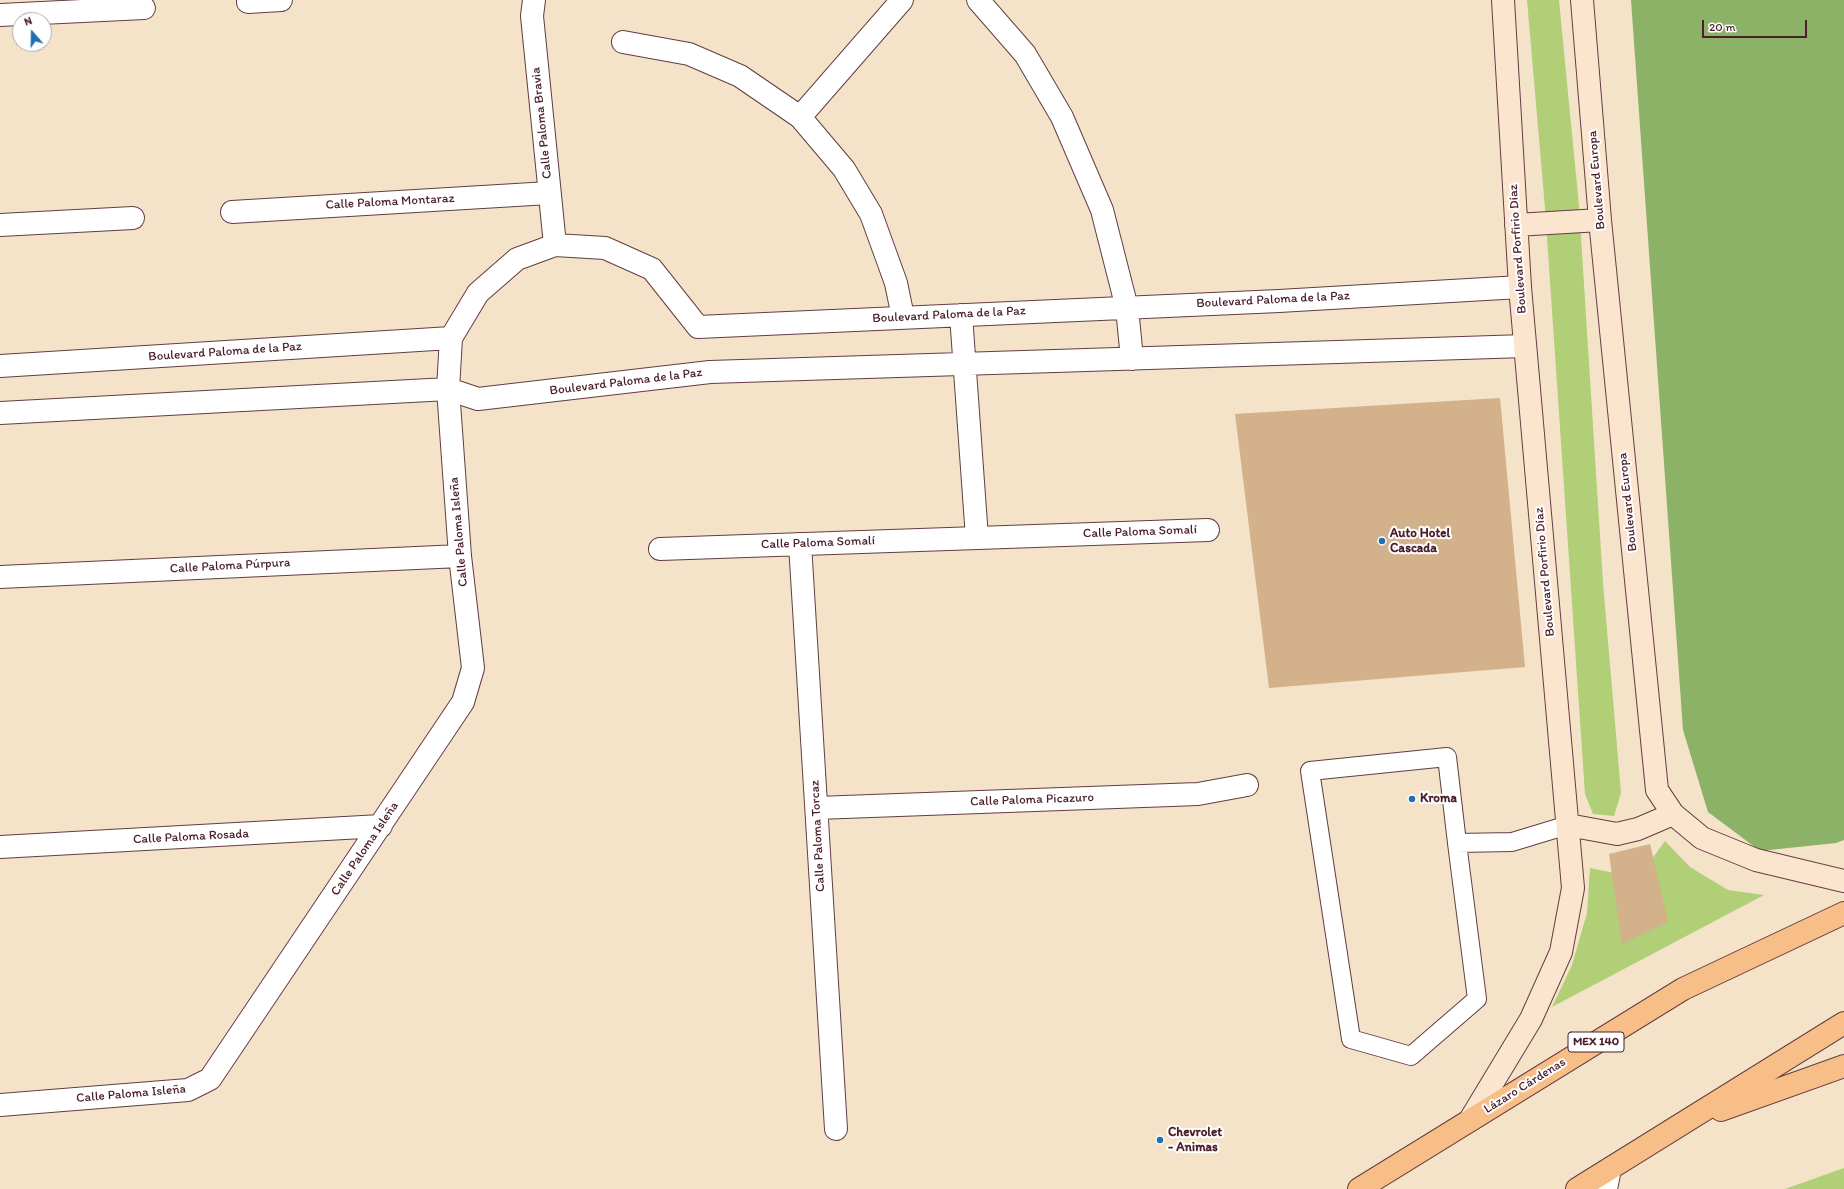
<!DOCTYPE html>
<html>
<head>
<meta charset="utf-8">
<style>
  body { margin:0 }
  #map { position:relative; width:1844px; height:1189px; overflow:hidden; background:#f4e3c9; font-family:Itim,sans-serif }
  canvas { display:block }
  .north { position:absolute; left:12px; top:12px; width:40px; height:40px; box-sizing:border-box; background:#fff; border:1px solid #b7a5aa; border-radius:50%; rotate:340deg; font-size:11px; font-weight:700; line-height:16px; text-align:center; color:#4a1f2b }
  .north::after { content:''; display:block; margin:auto; width:14px; height:18px; background:#1f6fb2; clip-path:polygon(50% 0,100% 100%,50% 72%,0 100%) }
  .scale { position:absolute; left:1702px; top:20px; width:105px; height:18px; box-sizing:border-box; border:2px solid #4a1f2b; border-top:0; padding-left:5px; font-size:12px; line-height:14px; white-space:nowrap; color:#4a1f2b; -webkit-text-stroke:3px #fff; paint-order:stroke }
</style>
</head>
<body>
<div id="map">
<canvas width="1844" height="1189"></canvas>
<div class="north">N</div>
<div class="scale">20 m</div>
</div>
<script>
const ctx = document.querySelector('canvas').getContext('2d');
ctx.lineJoin = 'round';
function fill(path, color) {
  ctx.fillStyle = color;
  ctx.fill(path, 'evenodd');
}
function toPath(rows) {
  const path = new Path2D();
  for (const r of rows) {
    path.moveTo(r[0], r[1]);
    for (let i = 2; i < r.length; i += 2) path.lineTo(r[i], r[i + 1]);
  }
  return path;
}
function stroke(path, color, width, dash) {
  ctx.strokeStyle = color;
  ctx.lineWidth = width;
  ctx.lineCap = dash ? 'butt' : 'round';
  ctx.setLineDash(dash || []);
  ctx.stroke(path);
}
function write(font, color, halo, rows, align = 'center') {
  ctx.font = font + ' Itim,sans-serif';
  ctx.lineWidth = 4;
  ctx.setLineDash([]);
  ctx.textBaseline = 'middle';
  ctx.strokeStyle = halo;
  ctx.fillStyle = color;
  for (const [text, x, y, turn = 0] of rows) {
    ctx.save();
    ctx.translate(x, y);
    ctx.rotate((+turn || 0) * Math.PI / 180);
    ctx.textAlign = isNaN(turn) ? turn : align;
    if (halo) ctx.strokeText(text, 0, 0);
    ctx.fillText(text, 0, 0);
    ctx.restore();
  }
}
const green = toPath([
  [1527,0,1559,0,1579,206,1603,583,1621,793,1614,816,1593,814,1585,794,1545,208],
  [1665,841,1690,867,1728,890,1764,895,1552,1007,1572,965,1587,913,1590,868,1619,874,1647,866],
  [1844,1168,1844,1189,1785,1189]
]);
const forest = toPath([
  [1631,0,1844,0,1844,840,1836,843,1760,851,1708,812,1683,730]
]);
const building = toPath([
  [1500,398,1525,667,1269,688,1235,414],
  [1650,844,1668,922,1622,944,1609,854]
]);
const lane = toPath([
  [1457,843,1477,999,1411,1056,1351,1039,1310,771,1447,757,1457,843,1512,842,1568,825]
]);
const street = toPath([
  [534,0,532,16,555,245],
  [978,0,1025,54,1062,117,1102,210,1127,308,1132,359],
  [248,2,281,0],
  [0,15,144,8],
  [623,42,689,54,740,76,800,117,844,169,871,214,896,283,903,317],
  [800,117,902,0],
  [232,212,549,193],
  [0,225,133,218],
  [961,315,977,538],
  [0,366,451,338],
  [0,413,448,389,478,399,710,372,1525,346],
  [800,544,836,1129],
  [660,549,1208,530],
  [0,577,460,556],
  [817,808,1198,794,1247,785],
  [0,847,381,826],
  [0,1105,188,1090,210,1079,463,702,473,668,460,556,448,389,451,338,478,293,517,259,555,245,605,248,652,269,698,327,1279,301,1520,287],
  [1606,1189,1610,1169]
]);
const secondary = toPath([
  [1582,0,1600,220,1657,790,1673,814,1702,838,1756,860,1844,881],
  [1516,225,1600,220],
  [1568,825,1617,834,1638,829,1673,814],
  [1470,1120,1531,1019,1561,952,1573,888,1520,287,1503,0]
]);
const highway = toPath([
  [1721,1110,1844,1066],
  [1359,1189,1683,989,1844,913],
  [1577,1189,1844,1023]
]);
const markers = [
  [1382,541,4,"#1f6fb2"],
  [1412,799,4,"#1f6fb2"],
  [1160,1140,4,"#1f6fb2"]
];
const shields = [
  [1596,1042,56]
];
const shieldNames = [
  ["MEX 140",1596,1042]
];
const streetNames = [
  ["Calle Paloma Bravia",542,123,-96],
  ["Boulevard Europa",1597,180,-95],
  ["Calle Paloma Montaraz",390,202,-3],
  ["Boulevard Porfirio Díaz",1518,249,-94],
  ["Boulevard Paloma de la Paz",1273,300,-3],
  ["Boulevard Paloma de la Paz",949,315,-3],
  ["Boulevard Paloma de la Paz",225,352,-4],
  ["Boulevard Paloma de la Paz",626,382,-7],
  ["Boulevard Europa",1628,502,-96],
  ["Calle Paloma Isleña",459,532,-95],
  ["Calle Paloma Somalí",1140,532,-2],
  ["Calle Paloma Somalí",818,543,-2],
  ["Calle Paloma Púrpura",230,566,-3],
  ["Boulevard Porfirio Díaz",1545,572,-95],
  ["Calle Paloma Picazuro",1032,800,-2],
  ["Calle Paloma Torcaz",818,836,-93],
  ["Calle Paloma Rosada",191,837,-3],
  ["Calle Paloma Isleña",365,849,-56],
  ["Lázaro Cárdenas",1525,1086,-32],
  ["Calle Paloma Isleña",131,1094,-5]
];
const poiNames = [
  ["Auto Hotel",1390,534],
  ["Cascada",1390,549],
  ["Kroma",1420,799],
  ["Chevrolet",1168,1133],
  ["- Animas",1168,1148]
];
fill(green, '#b0cf76');
fill(forest, '#8cb267');
fill(building, '#d2b18b');
stroke(lane, '#643c43', 20);
stroke(street, '#643c43', 24);
stroke(secondary, '#643c43', 24);
stroke(highway, '#643c43', 24);
stroke(lane, '#fff', 18);
stroke(street, '#fff', 22);
stroke(secondary, '#fce5cf', 22);
stroke(highway, '#f7be87', 22);
for (const [x, y, r, color] of markers) {
  const dot = new Path2D();
  dot.arc(x, y, r, 0, 2 * Math.PI);
  ctx.fillStyle = color;
  ctx.fill(dot);
  stroke(dot, '#fff', 1.5);
}
for (const [x, y, w] of shields) {
  const box = new Path2D();
  box.roundRect(x - w / 2, y - 10, w, 20, 3);
  ctx.fillStyle = '#fff';
  ctx.fill(box);
  stroke(box, '#4a1f2b', 1);
}
write('bold 12px', '#4a1f2b', null, shieldNames);
write('13px', '#4a1f2b', '#fff', streetNames);
write('bold 13px', '#4a1f2b', '#fff', poiNames, 'left');
</script>
</body>
</html>
